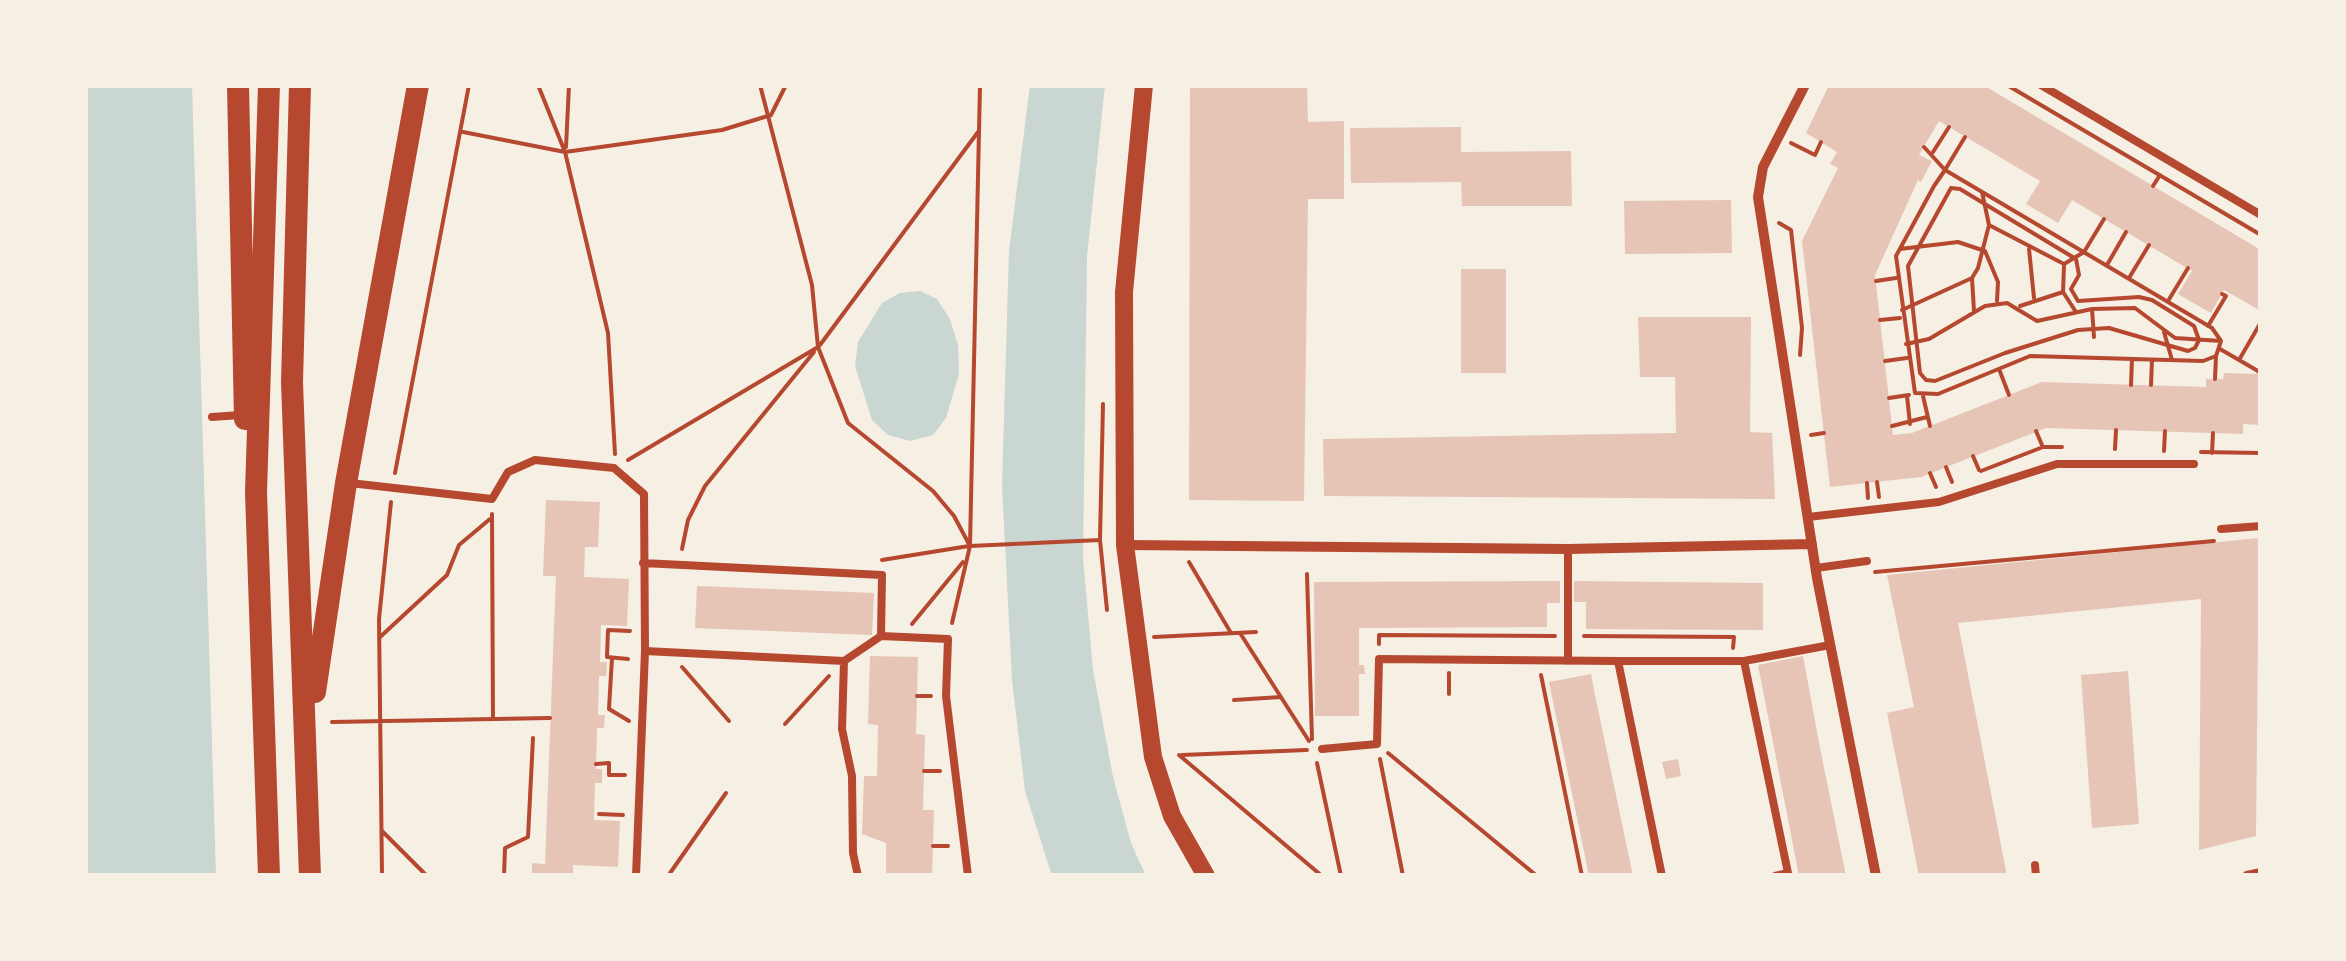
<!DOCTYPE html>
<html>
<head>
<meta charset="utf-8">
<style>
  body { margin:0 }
  #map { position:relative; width:2346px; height:961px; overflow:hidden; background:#f6efe4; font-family:Inter,sans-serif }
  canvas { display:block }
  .frame { position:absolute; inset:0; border:88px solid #f6efe4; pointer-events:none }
</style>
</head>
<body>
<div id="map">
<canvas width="2346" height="961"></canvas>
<div class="frame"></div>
</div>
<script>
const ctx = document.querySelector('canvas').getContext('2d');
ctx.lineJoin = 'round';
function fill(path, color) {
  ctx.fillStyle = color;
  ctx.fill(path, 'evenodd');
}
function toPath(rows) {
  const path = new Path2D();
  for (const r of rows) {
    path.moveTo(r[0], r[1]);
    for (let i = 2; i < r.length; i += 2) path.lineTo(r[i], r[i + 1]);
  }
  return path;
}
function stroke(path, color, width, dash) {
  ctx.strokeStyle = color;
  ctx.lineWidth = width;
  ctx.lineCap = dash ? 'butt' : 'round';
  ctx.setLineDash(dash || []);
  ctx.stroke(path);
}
const water = toPath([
  [85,85,192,85,216,876,85,876],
  [1030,85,1105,85,1087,257,1083,558,1093,670,1113,777,1131,843,1146,876,1052,876,1025,791,1012,680,1002,485,1009,251],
  [920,291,937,299,950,319,958,345,959,374,946,418,933,435,910,441,888,435,872,420,855,366,858,342,882,303,900,293]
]);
const building = toPath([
  [1190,85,1307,85,1308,122,1344,121,1344,199,1308,199,1304,501,1189,500],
  [1829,85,1983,85,2261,250,2261,311,2224,290,2211,313,2178,294,2192,271,2072,200,2058,223,2026,204,2040,181,1939,121,1919,155,1932,161,1921,182,1918,180,1875,275,1893,435,1912,433,2042,382,2206,387,2206,379,2223,379,2224,373,2256,374,2261,365,2261,425,2243,424,2243,434,2046,428,1921,477,1830,487,1802,241,1838,168,1830,164,1837,152,1806,133],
  [1461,127,1461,152,1571,151,1572,206,1462,206,1461,182,1351,183,1350,128],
  [1731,200,1732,253,1625,254,1624,201],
  [1461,269,1506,269,1506,373,1461,373],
  [1638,317,1751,317,1750,432,1772,433,1775,499,1324,496,1323,439,1676,433,1675,377,1640,377],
  [546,500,600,502,598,547,585,547,584,577,629,579,627,626,601,625,600,662,607,662,606,676,599,676,598,715,605,715,604,728,597,728,596,769,602,769,602,783,595,783,594,820,620,821,618,867,573,865,573,876,532,876,532,863,545,864,556,576,543,576],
  [2259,538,2256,836,2199,850,2201,599,1958,623,2007,876,1919,876,1887,713,1914,707,1887,575],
  [1560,581,1560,603,1547,603,1547,627,1359,628,1359,665,1364,665,1365,674,1359,674,1359,716,1315,716,1314,582],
  [1574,581,1763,583,1763,630,1586,629,1586,602,1574,602],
  [697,586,874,593,872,635,695,628],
  [870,656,918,657,916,734,925,735,923,810,934,810,932,876,886,876,886,843,862,834,864,776,877,776,878,725,868,724],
  [1803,656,1820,748,1846,876,1799,876,1758,665],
  [2128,671,2139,824,2092,828,2081,675],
  [1591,674,1595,695,1633,876,1589,876,1549,682],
  [1678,759,1681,776,1666,779,1662,762]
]);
const path = toPath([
  [538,85,565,152,608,333,615,454],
  [760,85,812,285,818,347,848,423,933,491,954,516,970,546,1100,540,1107,610],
  [2007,85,2261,235],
  [463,132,565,152,722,130,771,115,786,85],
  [1791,143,1815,155,1821,142],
  [566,147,569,85],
  [1924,147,1945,170,2212,328,2221,341,2216,356,2203,361,2030,356,1938,394,1915,393,1896,256,1934,186,1945,170,1965,137],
  [1933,152,1949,127],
  [2153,186,2160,175],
  [1951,188,1960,189,2076,259,2079,275,2071,289,2078,301,2139,297,2152,300,2194,326,2199,340,2195,348,2188,351,2109,328,2078,330,2005,353,1935,381,1926,380,1920,373,1908,266,1951,188],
  [1779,223,1791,230,1802,328,1800,355],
  [1989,225,2064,264,2084,252,2104,219],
  [1900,249,1958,242,1985,251,1998,282,1997,301],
  [2029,249,2034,298],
  [2107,265,2126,232],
  [2064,266,2063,292,2076,312],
  [1972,278,1974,311],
  [2129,278,2149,245],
  [1876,281,1896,278],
  [2168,301,2188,268],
  [2020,306,2063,292],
  [2092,309,2094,337],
  [1902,310,1972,278,1978,268,1989,225,1982,192],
  [1880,320,1900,318],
  [2208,326,2226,296,2222,294],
  [2164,332,2172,360],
  [1906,344,1929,339,1985,306,2007,303,2037,321,2092,309,2135,308,2175,338,2221,341],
  [820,345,978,132],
  [2220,349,2258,371],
  [2239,360,2261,322],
  [1885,361,1907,358],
  [1999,369,2009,395],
  [2215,379,2216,356],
  [2131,385,2132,359],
  [2151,385,2152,360],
  [1907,396,1910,424],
  [1923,396,1930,426],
  [1889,398,1909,395],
  [1892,426,1927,417],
  [2036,431,2042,445],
  [1811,435,1824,433],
  [2115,449,2116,430],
  [2164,451,2165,431],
  [2201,452,2261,453],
  [2212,453,2213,433],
  [1973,456,1979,470],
  [628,460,818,347],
  [1946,467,1952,482],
  [1981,471,2043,447,2062,447],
  [395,473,469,85],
  [1930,473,1936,487],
  [1877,482,1879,497],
  [1867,483,1868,498],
  [492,514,493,719],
  [1100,539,1103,404],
  [682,549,688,520,705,486,814,352],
  [882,560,969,546],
  [1189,562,1231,633],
  [1875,572,2214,541],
  [1307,574,1312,739],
  [952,623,970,546,980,85],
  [912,624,963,562],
  [1240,633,1309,741],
  [1584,636,1734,637,1733,648],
  [1154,637,1256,632],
  [379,638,447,575,459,545,490,519],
  [1379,644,1379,635,1555,636],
  [612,658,609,709,629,721],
  [628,659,607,657,608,630,630,631],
  [682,667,729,721],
  [1449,673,1449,694],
  [1541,675,1582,876],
  [917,696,931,696],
  [1234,700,1281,697],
  [332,722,550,718],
  [785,724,829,676],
  [1388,753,1537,876],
  [1179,755,1322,876],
  [1182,755,1307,750],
  [1380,759,1403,876],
  [1317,763,1341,876],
  [596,764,609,763,609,775,625,775],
  [924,771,940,771],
  [599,814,623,815],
  [382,831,427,876],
  [933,846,948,846],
  [382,876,379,619,391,502],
  [504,876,505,848,528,837,533,738],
  [668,876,726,793]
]);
const service = toPath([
  [2041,85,2261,215],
  [212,417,240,415],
  [350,483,492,499,508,472,535,460,614,468,644,494,645,651,844,661,881,636,948,639,946,696,968,876],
  [1808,517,1939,502,2057,464,2194,464],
  [2221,529,2261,526],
  [643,563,882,575,881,636],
  [1816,568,1867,561],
  [844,661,842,729,852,776,853,853,858,876],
  [1568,661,1568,549],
  [1322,749,1377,744,1379,659,1618,661],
  [2035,865,2036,876],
  [636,876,645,651],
  [1662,876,1618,661,1744,661],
  [1775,876,1788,873,1744,661,1830,645]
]);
const minor = toPath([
  [1805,85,1763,167,1758,197,1817,578,1876,876],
  [1125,545,1568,549,1812,544],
  [2247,876,2261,873]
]);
const tertiary = toPath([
  [1144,85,1124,292,1125,545,1153,757,1172,816,1206,876]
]);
const primary = toPath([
  [238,85,245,419],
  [269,85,256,492,269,876],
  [300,85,292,382,310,876],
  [315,692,346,483,418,85]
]);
fill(water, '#c9d6d2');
fill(building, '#e6c5b7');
stroke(path, '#b5482f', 4);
stroke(service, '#b5482f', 8);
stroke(minor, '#b5482f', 10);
stroke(tertiary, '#b5482f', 18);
stroke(primary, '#b5482f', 22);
</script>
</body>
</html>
